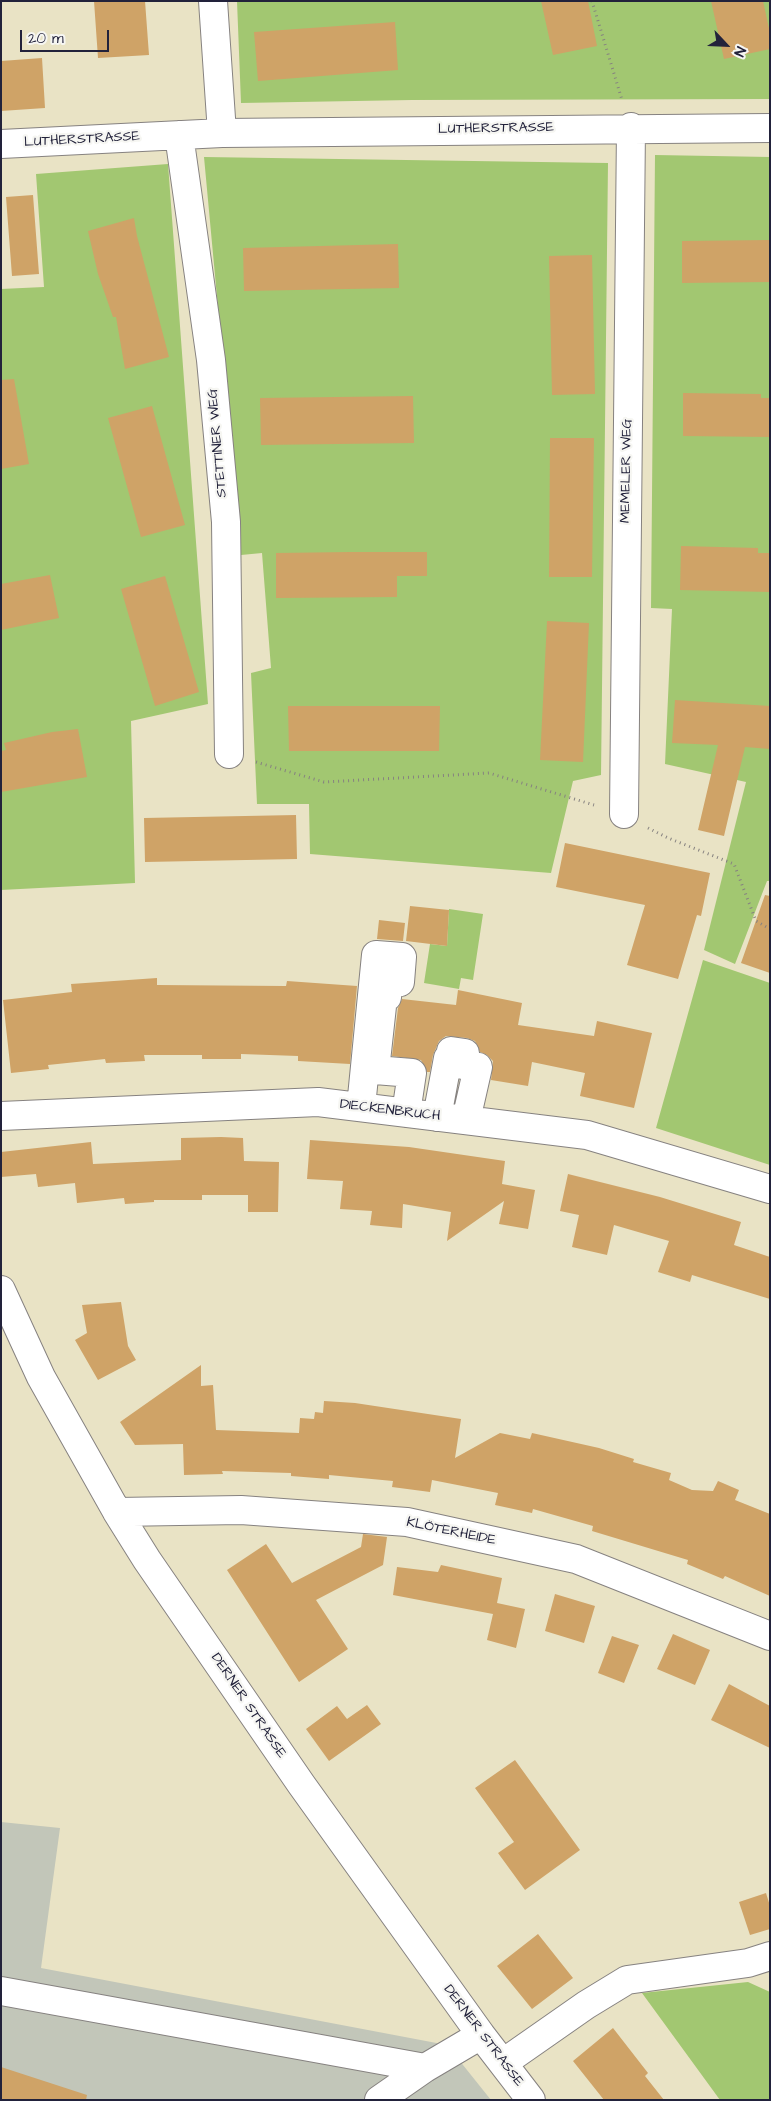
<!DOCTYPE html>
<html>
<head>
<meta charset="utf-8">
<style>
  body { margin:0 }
  #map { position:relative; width:771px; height:2101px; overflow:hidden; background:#e9e3c5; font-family:"Architects Daughter",sans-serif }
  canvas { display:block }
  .frame { position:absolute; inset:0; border:2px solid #22223b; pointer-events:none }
  .north { position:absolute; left:701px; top:20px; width:50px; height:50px; -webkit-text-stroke:4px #f6f6f2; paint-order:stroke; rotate:115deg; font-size:14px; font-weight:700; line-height:20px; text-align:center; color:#22223b }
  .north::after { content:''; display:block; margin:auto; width:18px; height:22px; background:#22223b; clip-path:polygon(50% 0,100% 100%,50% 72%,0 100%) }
  .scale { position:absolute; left:20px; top:30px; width:89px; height:22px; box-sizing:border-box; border:2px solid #22223b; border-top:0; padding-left:6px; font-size:15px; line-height:18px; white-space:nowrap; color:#22223b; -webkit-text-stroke:4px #f6f6f2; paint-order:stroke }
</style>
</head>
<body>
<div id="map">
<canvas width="771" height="2101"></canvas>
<div class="frame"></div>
<div class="north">N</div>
<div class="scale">20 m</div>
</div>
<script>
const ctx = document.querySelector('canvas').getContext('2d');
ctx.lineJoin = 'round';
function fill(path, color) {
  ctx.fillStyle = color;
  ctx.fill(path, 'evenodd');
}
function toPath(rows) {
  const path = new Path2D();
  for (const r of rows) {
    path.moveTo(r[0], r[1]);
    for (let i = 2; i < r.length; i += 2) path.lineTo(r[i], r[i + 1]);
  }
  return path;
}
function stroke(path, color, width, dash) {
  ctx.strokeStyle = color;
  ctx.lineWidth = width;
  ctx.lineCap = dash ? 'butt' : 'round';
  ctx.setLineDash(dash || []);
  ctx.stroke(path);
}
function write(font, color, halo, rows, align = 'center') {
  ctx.font = font + ' "Architects Daughter",sans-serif';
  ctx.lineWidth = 4.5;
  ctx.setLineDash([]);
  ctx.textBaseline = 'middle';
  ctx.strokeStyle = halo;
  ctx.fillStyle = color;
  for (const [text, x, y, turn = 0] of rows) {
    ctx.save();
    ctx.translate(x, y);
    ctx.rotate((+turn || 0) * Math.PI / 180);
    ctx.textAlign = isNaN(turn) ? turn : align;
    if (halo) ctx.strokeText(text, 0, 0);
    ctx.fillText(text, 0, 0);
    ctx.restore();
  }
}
const industrial = toPath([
  [1,1822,60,1828,41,1968,447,2045,491,2100,1,2100]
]);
const green = toPath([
  [237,1,770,1,770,99,412,100,241,103],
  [655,155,770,157,770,881,767,881,735,964,704,950,746,782,665,764,672,609,651,608],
  [204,157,608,163,601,775,573,781,551,873,310,854,309,804,257,804,251,673,271,668,262,553,241,555],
  [168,164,208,704,131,721,135,883,1,890,1,289,44,287,36,174],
  [449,909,483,914,473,980,461,978,459,989,424,983,430,944,447,946],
  [703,960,770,983,770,1165,656,1128],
  [748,1982,770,1992,770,2100,720,2100,642,1993]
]);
const building = toPath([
  [94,1,145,1,149,55,98,58],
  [541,1,588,1,597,46,553,55],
  [711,1,763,1,770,33,770,49,724,59],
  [395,22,398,70,258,81,254,32],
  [42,58,45,108,1,111,1,61],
  [33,195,39,274,12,276,6,197],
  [134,218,137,236,169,357,125,369,116,317,113,317,98,274,88,231],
  [770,240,770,282,682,283,682,241],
  [398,244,399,288,244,291,243,248],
  [592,255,595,394,552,395,549,256],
  [14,379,29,464,1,469,1,380],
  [683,393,761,394,761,398,770,398,770,437,683,436],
  [413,396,414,443,261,445,260,398],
  [152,406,185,525,141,537,108,418],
  [550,438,594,438,592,577,549,577],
  [681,546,758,548,758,553,770,553,770,592,680,590],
  [350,552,427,552,427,576,397,576,397,597,276,598,276,553],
  [50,575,59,618,1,630,1,584],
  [165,576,199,692,155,706,121,589],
  [547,621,589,623,583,762,540,760],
  [675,700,770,706,770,749,745,747,724,836,698,830,718,745,672,743],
  [288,706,440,706,439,751,289,751],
  [78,729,87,777,1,792,1,751,6,750,4,743,52,732],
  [296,815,297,859,145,862,144,818],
  [565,843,710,873,701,916,697,915,678,979,627,965,645,905,556,887],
  [765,895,770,896,770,973,741,963],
  [410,906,449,910,447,946,406,941],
  [379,920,405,923,403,941,377,939],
  [157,978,157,985,286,986,287,981,357,986,350,1064,298,1061,298,1056,241,1054,241,1059,202,1059,202,1055,144,1055,145,1061,106,1063,105,1059,48,1065,49,1069,11,1073,3,1000,72,992,71,984],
  [458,990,522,1003,518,1025,594,1036,597,1021,652,1033,634,1108,580,1096,585,1073,532,1062,528,1086,491,1080,493,1061,487,1055,480,1052,475,1041,467,1038,446,1036,439,1041,433,1055,430,1072,427,1072,421,1060,392,1056,398,1008,402,999,456,1005],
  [221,1137,243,1138,244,1161,279,1162,278,1212,248,1212,248,1195,202,1195,202,1200,154,1200,154,1202,125,1204,124,1198,77,1203,75,1183,38,1187,36,1174,1,1177,1,1152,91,1142,93,1164,181,1160,181,1138],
  [310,1140,409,1147,505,1161,502,1184,535,1190,528,1229,499,1224,504,1201,447,1241,451,1212,403,1204,402,1228,370,1225,372,1211,340,1209,343,1181,307,1179],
  [568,1174,660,1197,741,1222,734,1245,770,1257,770,1299,692,1275,690,1282,658,1272,669,1241,614,1225,607,1255,572,1247,579,1215,560,1211],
  [121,1302,128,1346,136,1360,98,1380,75,1340,87,1333,82,1305],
  [201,1365,201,1386,213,1385,216,1430,299,1433,300,1418,314,1419,315,1412,323,1413,324,1401,355,1403,461,1419,455,1458,500,1433,530,1439,532,1433,599,1448,634,1459,633,1462,671,1473,669,1480,692,1490,713,1491,718,1481,739,1490,735,1500,770,1514,770,1596,725,1576,723,1579,687,1564,688,1560,592,1531,593,1526,533,1509,532,1513,495,1505,498,1493,432,1480,430,1492,392,1487,393,1481,329,1475,329,1479,291,1476,291,1473,222,1471,223,1474,184,1475,183,1444,135,1445,120,1422],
  [363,1534,387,1537,383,1565,316,1600,348,1649,299,1682,227,1570,266,1544,292,1583,361,1547],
  [441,1565,502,1578,497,1603,525,1609,516,1648,487,1640,493,1614,393,1595,397,1567,438,1572],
  [555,1594,595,1606,584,1643,545,1631],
  [673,1634,710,1650,695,1685,657,1669],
  [612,1636,639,1645,624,1683,598,1673],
  [729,1684,770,1706,770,1748,711,1720],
  [367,1705,381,1724,329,1761,306,1729,337,1706,347,1719],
  [515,1760,580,1850,525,1890,498,1853,514,1842,475,1788],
  [766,1893,770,1906,770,1929,750,1935,739,1902],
  [538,1934,573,1978,532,2009,497,1966],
  [613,2028,648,2073,645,2076,664,2100,604,2100,573,2061],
  [1,2067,87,2095,86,2100,1,2100]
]);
const path = toPath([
  [592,1,622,100],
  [256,762,324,782,489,773,594,805],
  [648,828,668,838,734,864,756,921,770,929]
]);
const minor = toPath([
  [213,1,222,133],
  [179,135,211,360,226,522,229,754],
  [1,144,222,133,770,128],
  [624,814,631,127],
  [361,1107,376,955,402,957,400,982,389,980,387,997,383,997,375,1070,412,1073,406,1113],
  [1,1116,318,1102,587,1135,770,1189],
  [437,1117,448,1058,450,1058,451,1051,465,1053,463,1065,478,1067,466,1120],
  [1,1290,41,1377,117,1512,147,1560,301,1784,481,2035,531,2100],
  [117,1512,241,1510,407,1522,576,1559,770,1636],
  [1,1991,425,2068,481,2035],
  [503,2063,586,2005,627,1980,748,1963,770,1956],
  [379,2100,425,2068]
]);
const streetNames = [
  ["LUTHERSTRASSE",496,129,-1],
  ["LUTHERSTRASSE",82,140,-3],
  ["STETTINER WEG",218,443,-95],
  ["MEMELER WEG",627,471,-89],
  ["DIECKENBRUCH",390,1111,7],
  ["KLÖTERHEIDE",451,1532,12],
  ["DERNER STRASSE",248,1706,56],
  ["DERNER STRASSE",483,2036,53]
];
fill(industrial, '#c2c6b9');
fill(green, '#a2c771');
fill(building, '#cfa367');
stroke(minor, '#868280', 30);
stroke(path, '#868280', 3, [1, 4]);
stroke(minor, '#fff', 28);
write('14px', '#22223b', '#f6f6f2', streetNames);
</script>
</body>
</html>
